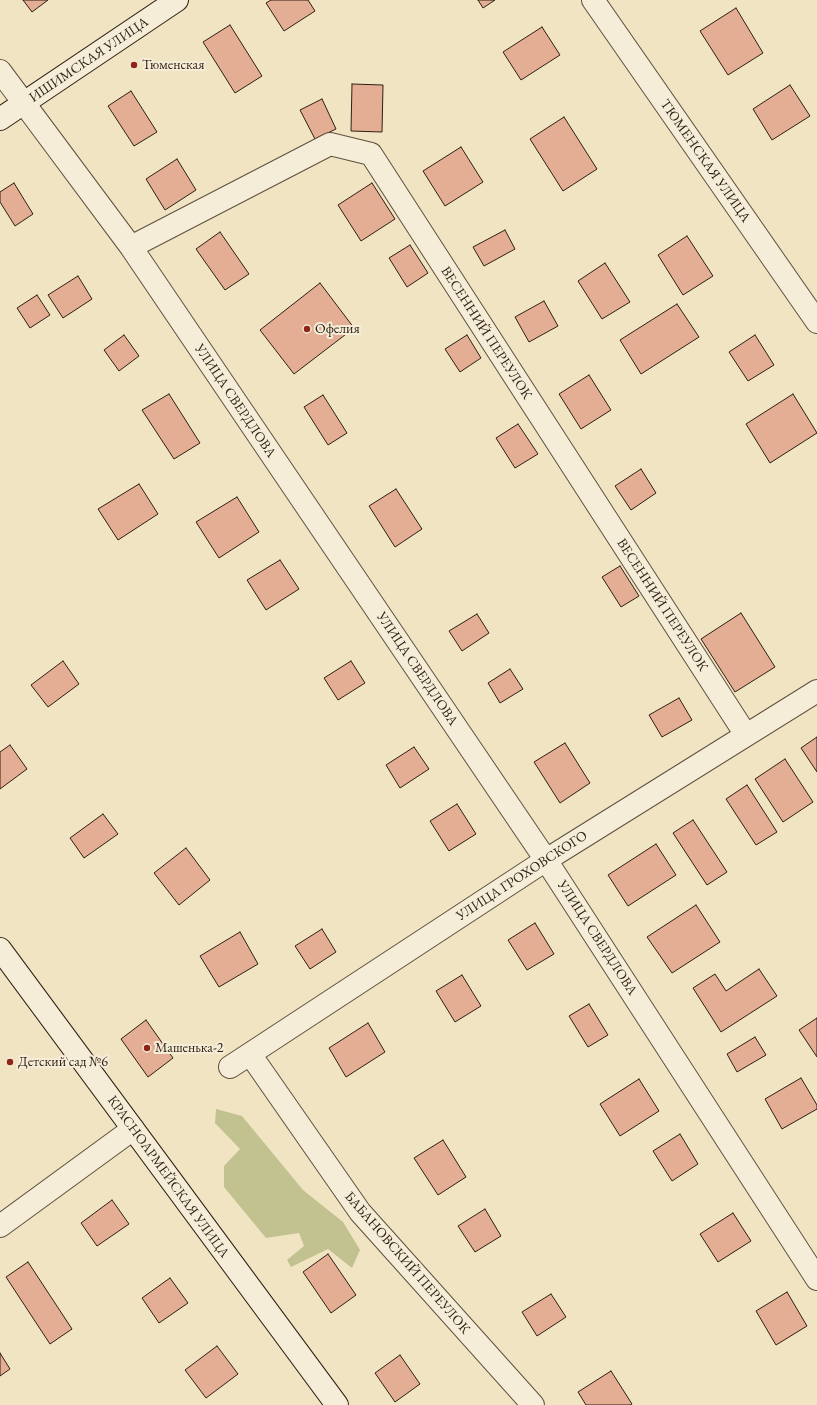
<!DOCTYPE html>
<html>
<head>
<meta charset="utf-8">
<style>
  body { margin:0 }
  canvas { display:block; background:#f0e4c3 }
</style>
</head>
<body>
<canvas width="817" height="1405"></canvas>
<script>
const ctx = document.querySelector('canvas').getContext('2d');
ctx.lineJoin = 'round';
function fill(path, color) {
  ctx.fillStyle = color;
  ctx.fill(path, 'evenodd');
}
function toPath(rows) {
  const path = new Path2D();
  for (const r of rows) {
    path.moveTo(r[0], r[1]);
    for (let i = 2; i < r.length; i += 2) path.lineTo(r[i], r[i + 1]);
  }
  return path;
}
function stroke(path, color, width, dash) {
  ctx.strokeStyle = color;
  ctx.lineWidth = width;
  ctx.lineCap = dash ? 'butt' : 'round';
  ctx.setLineDash(dash || []);
  ctx.stroke(path);
}
function write(font, color, halo, rows, align = 'center') {
  ctx.font = font + ' "EB Garamond",serif';
  ctx.lineWidth = 4;
  ctx.setLineDash([]);
  ctx.textBaseline = 'middle';
  ctx.strokeStyle = halo;
  ctx.fillStyle = color;
  for (const [text, x, y, turn = 0] of rows) {
    ctx.save();
    ctx.translate(x, y);
    ctx.rotate((+turn || 0) * Math.PI / 180);
    ctx.textAlign = isNaN(turn) ? turn : align;
    if (halo) ctx.strokeText(text, 0, 0);
    ctx.fillText(text, 0, 0);
    ctx.restore();
  }
}
const green = toPath([
  [216,1109,242,1116,303,1190,343,1222,360,1250,352,1268,328,1249,291,1267,287,1260,304,1246,299,1233,266,1238,224,1187,224,1166,240,1149,215,1123]
]);
const building = toPath([
  [23,0,48,0,32,12,23,0],
  [271,0,308,0,315,11,284,31,266,3,271,0],
  [478,0,495,0,483,8,478,0],
  [736,8,763,53,728,75,700,31,736,8],
  [230,25,262,76,235,93,203,42,230,25],
  [542,27,560,55,521,80,503,52,542,27],
  [352,84,383,85,382,132,351,131,352,84],
  [790,85,810,116,772,140,753,109,790,85],
  [131,91,157,132,134,146,108,106,131,91],
  [322,99,336,129,315,139,300,110,322,99],
  [564,117,597,169,563,191,530,139,564,117],
  [461,147,483,182,445,206,423,171,461,147],
  [177,159,196,190,165,210,146,179,177,159],
  [14,183,33,214,15,226,0,202,0,192,14,183],
  [372,183,395,219,361,241,338,205,372,183],
  [505,230,515,249,484,266,473,247,505,230],
  [220,232,249,274,225,290,196,249,220,232],
  [687,236,713,276,683,295,658,255,687,236],
  [410,245,428,273,407,287,389,258,410,245],
  [605,263,630,302,602,319,578,281,605,263],
  [78,276,92,299,63,318,48,295,78,276],
  [320,283,354,328,294,374,260,330,320,283],
  [37,295,50,315,30,328,17,308,37,295],
  [544,301,558,326,529,342,515,317,544,301],
  [677,304,699,337,641,374,620,340,677,304],
  [124,335,139,356,119,371,104,350,124,335],
  [467,335,481,358,460,372,445,349,467,335],
  [755,335,774,365,748,381,729,352,755,335],
  [589,375,611,410,581,429,559,394,589,375],
  [169,394,200,443,174,459,142,410,169,394],
  [793,394,817,433,770,463,746,424,793,394],
  [323,395,347,433,328,445,304,407,323,395],
  [518,424,538,454,515,468,496,438,518,424],
  [641,469,656,493,631,510,615,486,641,469],
  [139,484,158,514,118,540,98,509,139,484],
  [396,489,422,529,395,547,369,506,396,489],
  [237,497,259,532,219,558,196,522,237,497],
  [280,560,299,589,266,610,247,580,280,560],
  [620,566,639,596,621,607,602,577,620,566],
  [741,613,775,667,735,692,701,639,741,613],
  [477,614,489,633,462,651,449,631,477,614],
  [63,661,79,684,48,707,31,685,63,661],
  [351,661,365,683,338,700,324,678,351,661],
  [510,669,523,689,500,703,488,683,510,669],
  [679,698,692,720,662,737,649,715,679,698],
  [817,737,817,772,801,748,817,737],
  [565,743,590,783,560,803,534,762,565,743],
  [10,745,27,769,0,789,0,752,10,745],
  [414,747,429,769,400,788,386,765,414,747],
  [785,759,813,802,783,822,755,779,785,759],
  [747,785,777,832,756,845,726,799,747,785],
  [457,804,476,834,449,851,430,821,457,804],
  [103,814,118,834,84,858,70,838,103,814],
  [693,820,727,872,707,885,673,833,693,820],
  [656,844,676,875,628,906,608,875,656,844],
  [186,848,210,880,179,905,154,873,186,848],
  [696,905,720,942,672,973,647,937,696,905],
  [535,923,554,954,527,970,508,940,535,923],
  [322,929,336,952,310,969,295,946,322,929],
  [240,932,258,964,219,987,200,956,240,932],
  [759,969,777,996,721,1032,693,988,715,974,726,991,759,969],
  [462,975,481,1006,455,1022,436,991,462,975],
  [589,1004,608,1035,588,1047,569,1016,589,1004],
  [817,1018,817,1057,799,1030,817,1018],
  [146,1020,173,1058,148,1077,121,1039,146,1020],
  [368,1023,385,1052,346,1077,329,1048,368,1023],
  [755,1037,766,1055,737,1072,727,1054,755,1037],
  [801,1078,817,1105,817,1109,782,1129,765,1099,801,1078],
  [639,1079,659,1111,620,1136,600,1104,639,1079],
  [680,1134,698,1164,672,1181,653,1151,680,1134],
  [443,1140,466,1177,438,1195,414,1158,443,1140],
  [112,1200,129,1224,97,1246,81,1223,112,1200],
  [485,1209,501,1236,475,1252,458,1226,485,1209],
  [733,1213,751,1241,718,1262,700,1234,733,1213],
  [328,1254,356,1295,331,1313,303,1272,328,1254],
  [28,1262,72,1329,50,1344,6,1277,28,1262],
  [170,1278,188,1303,159,1323,142,1298,170,1278],
  [787,1292,807,1326,776,1345,756,1311,787,1292],
  [551,1294,566,1317,537,1336,522,1312,551,1294],
  [217,1346,238,1374,206,1398,185,1370,217,1346],
  [0,1353,10,1369,0,1376,0,1353],
  [400,1355,420,1384,395,1402,375,1373,400,1355],
  [611,1371,632,1404,630,1405,586,1405,578,1392,611,1371]
]);
const minor = toPath([
  [593,0,817,322],
  [0,71,131,247,546,860,817,1279],
  [131,247,330,144,371,154,746,735],
  [250,1054,360,1212,533,1405],
  [230,1067,546,860,817,691],
  [0,1226,133,1129]
]);
const secondary = toPath([
  [0,119,177,0],
  [0,949,337,1405]
]);
const markers = [
  [134,65,4,"#8f2418"],
  [307,329,4,"#8f2418"],
  [147,1048,4,"#8f2418"],
  [10,1062,4,"#8f2418"]
];
const streetNames = [
  ["ИШИМСКАЯ УЛИЦА",89,60,-34],
  ["ТЮМЕНСКАЯ УЛИЦА",705,161,55],
  ["ВЕСЕННИЙ ПЕРЕУЛОК",486,333,57],
  ["УЛИЦА СВЕРДЛОВА",235,401,56],
  ["ВЕСЕННИЙ ПЕРЕУЛОК",662,605,57],
  ["УЛИЦА СВЕРДЛОВА",417,669,56],
  ["УЛИЦА ГРОХОВСКОГО",522,876,-33],
  ["УЛИЦА СВЕРДЛОВА",597,938,57],
  ["КРАСНОАРМЕЙСКАЯ УЛИЦА",168,1177,54],
  ["БАБАНОВСКИЙ ПЕРЕУЛОК",407,1263,49]
];
const poiNames = [
  ["Тюменская",142,65],
  ["Офелия",315,329],
  ["Машенька-2",155,1048],
  ["Детский сад №6",18,1062]
];
fill(green, '#c1c28f');
fill(building, '#e4ae95');
stroke(building, '#2f1f12', 1);
stroke(minor, '#5f503e', 24);
stroke(secondary, '#2f1f12', 24);
stroke(minor, '#f5edd8', 22);
stroke(secondary, '#f5edd8', 22);
for (const [x, y, r, color] of markers) {
  const dot = new Path2D();
  dot.arc(x, y, r, 0, 2 * Math.PI);
  ctx.fillStyle = color;
  ctx.fill(dot);
  stroke(dot, '#f5edd8', 1.5);
}
write('14px', '#2f1f12', '#f5edd8', streetNames);
write('14px', '#2f1f12', '#f5edd8', poiNames, 'left');
</script>
</body>
</html>
